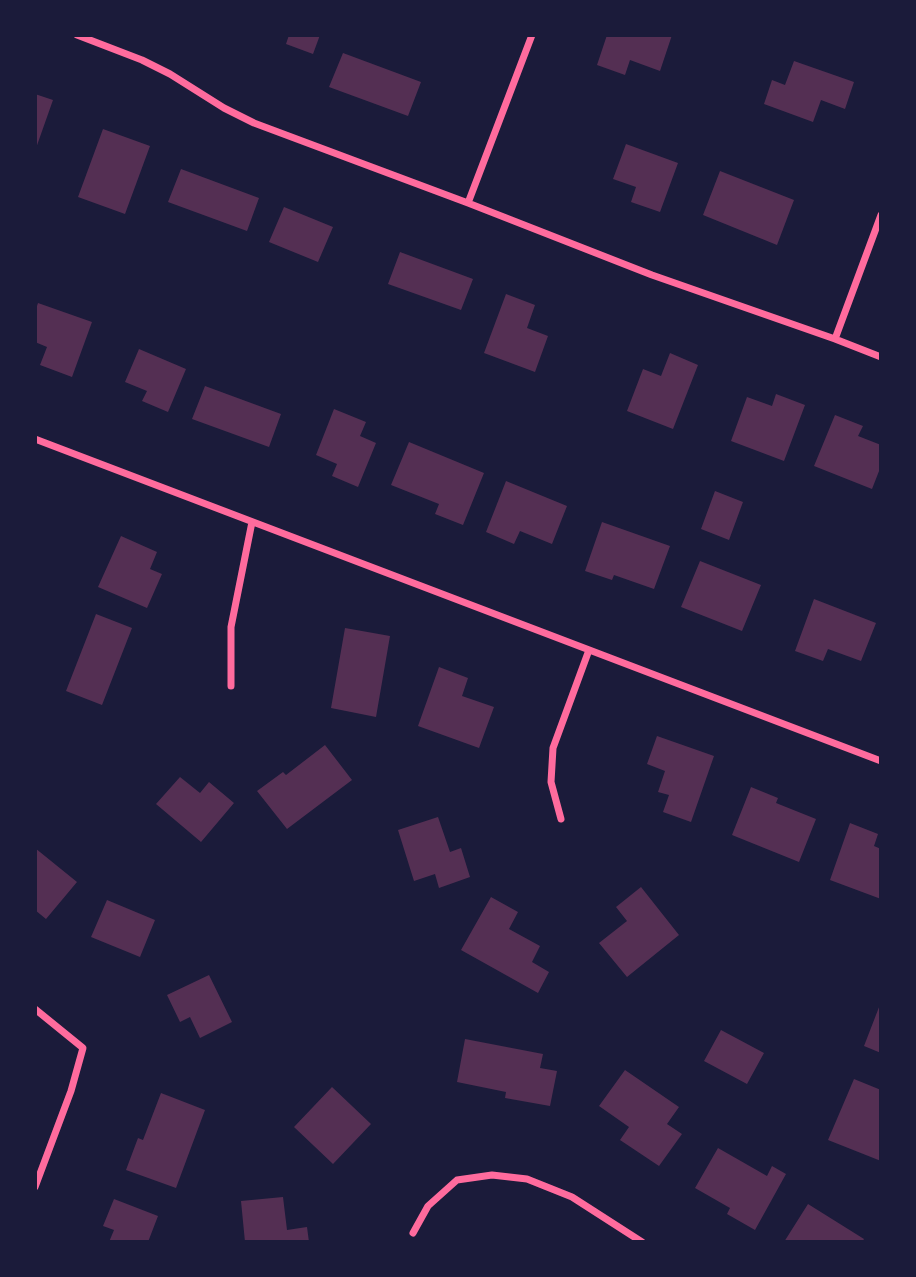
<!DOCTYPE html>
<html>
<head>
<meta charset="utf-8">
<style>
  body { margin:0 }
  #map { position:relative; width:916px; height:1277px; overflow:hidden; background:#1b1b3a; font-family:"Space Grotesk",sans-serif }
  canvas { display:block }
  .frame { position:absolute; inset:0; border:37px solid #1b1b3a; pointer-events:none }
</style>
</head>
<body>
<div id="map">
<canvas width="916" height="1277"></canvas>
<div class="frame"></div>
</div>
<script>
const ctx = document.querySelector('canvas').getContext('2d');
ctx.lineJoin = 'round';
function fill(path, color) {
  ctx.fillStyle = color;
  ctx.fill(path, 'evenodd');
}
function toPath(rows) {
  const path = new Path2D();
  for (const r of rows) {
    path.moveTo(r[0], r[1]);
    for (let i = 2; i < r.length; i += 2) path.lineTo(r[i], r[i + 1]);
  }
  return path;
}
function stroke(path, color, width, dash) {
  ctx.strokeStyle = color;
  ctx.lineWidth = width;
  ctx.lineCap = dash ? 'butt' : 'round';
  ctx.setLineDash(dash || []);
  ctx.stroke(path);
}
const building = toPath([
  [289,35,320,35,313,54,286,44],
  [607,35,672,35,660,71,630,60,625,75,597,65],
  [343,53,421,82,408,116,329,87],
  [794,61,854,82,845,109,821,100,813,122,764,104,772,80,785,85],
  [35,94,53,100,35,151],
  [103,129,150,146,125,214,78,197],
  [626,144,678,163,660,212,631,202,636,187,613,179],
  [181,169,259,198,247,231,168,202],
  [720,171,794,200,777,245,703,215],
  [284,207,333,227,318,262,269,242],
  [400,252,473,279,461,310,388,284],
  [506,294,535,305,527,328,548,336,535,372,484,353],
  [38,303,92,322,72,377,40,365,47,347,35,342,35,312],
  [139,349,186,369,168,412,142,401,147,391,125,382],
  [670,353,698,365,673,429,627,411,643,369,661,376],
  [205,386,281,414,269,447,192,419],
  [776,394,805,405,784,461,731,441,747,397,772,406],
  [334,409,366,422,360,436,376,443,358,487,332,476,337,464,316,455],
  [835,415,863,426,858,436,881,445,881,466,872,489,814,466],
  [409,442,484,473,463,525,435,514,439,504,391,485],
  [506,481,567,506,552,544,520,531,514,544,486,532],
  [715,491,743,502,729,540,701,529],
  [602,522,670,546,654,589,614,575,612,580,585,571],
  [121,536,157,552,150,569,162,574,147,608,98,587],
  [700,561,761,585,742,631,681,607],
  [814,599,876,623,861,661,828,649,823,661,795,651],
  [96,614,132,628,102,705,66,691],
  [345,628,390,636,376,717,331,708],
  [439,667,468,678,462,696,494,707,479,748,418,726],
  [657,736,714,756,691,822,663,812,669,795,658,792,665,771,647,764],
  [325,745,352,780,287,829,257,791,283,772,286,775],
  [180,777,200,793,209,782,234,803,201,842,156,804],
  [751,787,778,798,776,803,816,819,799,862,732,835],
  [438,817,450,852,461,848,470,877,439,888,435,874,414,881,398,830],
  [850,823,878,834,874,846,881,849,881,899,830,880],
  [35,848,77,882,46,919,35,910],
  [641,887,679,935,627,977,599,943,627,921,616,907],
  [491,897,518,912,509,929,540,946,532,962,549,972,538,993,461,950],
  [107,900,155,920,140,957,91,937],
  [209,975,232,1022,200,1038,190,1017,180,1022,167,995],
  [881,1002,881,1053,864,1046],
  [721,1030,764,1053,747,1084,704,1061],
  [465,1039,543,1054,540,1068,557,1071,550,1106,505,1098,506,1092,457,1082],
  [625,1070,679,1107,667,1124,682,1134,659,1166,620,1140,629,1127,599,1106],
  [854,1079,881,1090,881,1161,828,1140],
  [332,1087,371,1124,333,1164,294,1127],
  [161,1093,205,1110,176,1188,126,1170,138,1138,143,1140],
  [718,1148,767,1176,772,1166,786,1174,755,1230,727,1214,730,1208,695,1188],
  [283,1197,287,1230,307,1227,309,1242,245,1242,241,1201],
  [114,1199,158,1216,148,1242,109,1242,114,1230,103,1226],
  [808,1204,864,1239,862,1242,784,1242]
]);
const minor = toPath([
  [77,35,142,60,170,74,224,108,254,123,468,203,652,275,835,339,881,357],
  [468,203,532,35],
  [835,339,881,215],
  [35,439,881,761],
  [231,686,231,627,252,522],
  [561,819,551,782,553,748,589,650],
  [35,1009,83,1048,71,1091,35,1187],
  [413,1233,428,1206,457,1180,492,1175,527,1179,572,1197,642,1242]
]);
fill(building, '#542f53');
stroke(minor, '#ff6b9d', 7);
</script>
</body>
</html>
